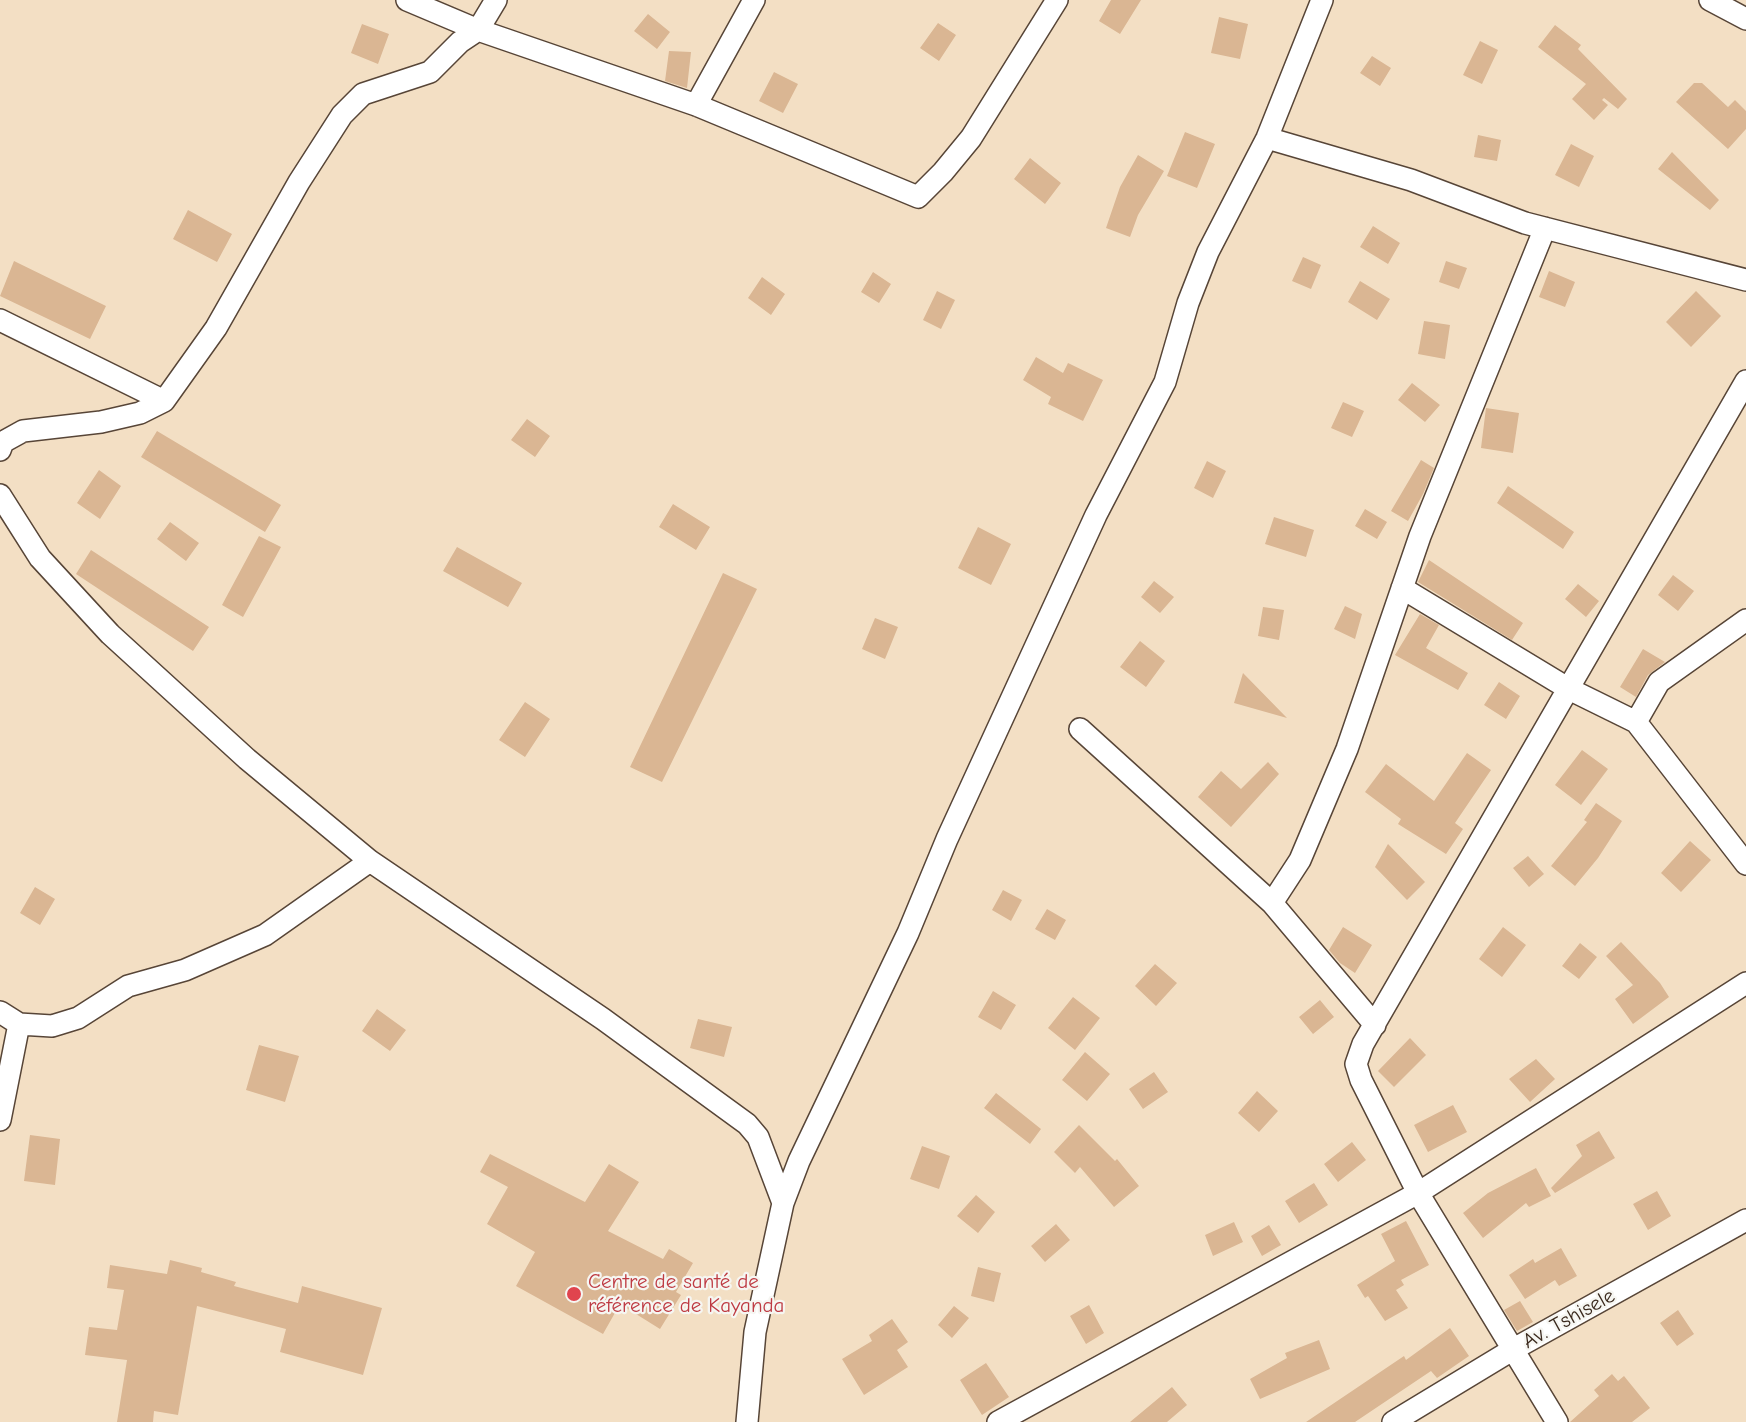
<!DOCTYPE html>
<html>
<head>
<meta charset="utf-8">
<style>
  body { margin:0 }
  canvas { display:block; background:#f3dfc4 }
</style>
</head>
<body>
<canvas width="1746" height="1422"></canvas>
<script>
const ctx = document.querySelector('canvas').getContext('2d');
ctx.lineJoin = 'round';
function fill(path, color) {
  ctx.fillStyle = color;
  ctx.fill(path, 'evenodd');
}
function toPath(rows) {
  const path = new Path2D();
  for (const r of rows) {
    path.moveTo(r[0], r[1]);
    for (let i = 2; i < r.length; i += 2) path.lineTo(r[i], r[i + 1]);
  }
  return path;
}
function stroke(path, color, width, dash) {
  ctx.strokeStyle = color;
  ctx.lineWidth = width;
  ctx.lineCap = dash ? 'butt' : 'round';
  ctx.setLineDash(dash || []);
  ctx.stroke(path);
}
function write(font, color, halo, rows, align = 'center') {
  ctx.font = font + ' "Comic Neue",sans-serif';
  ctx.lineWidth = 4.5;
  ctx.setLineDash([]);
  ctx.textBaseline = 'middle';
  ctx.strokeStyle = halo;
  ctx.fillStyle = color;
  for (const [text, x, y, turn = 0] of rows) {
    ctx.save();
    ctx.translate(x, y);
    ctx.rotate((+turn || 0) * Math.PI / 180);
    ctx.textAlign = isNaN(turn) ? turn : align;
    if (halo) ctx.strokeText(text, 0, 0);
    ctx.fillText(text, 0, 0);
    ctx.restore();
  }
}
const building = toPath([
  [1111,0,1141,0,1120,34,1099,21],
  [648,14,670,32,657,49,634,31],
  [1219,17,1248,24,1240,59,1211,53],
  [938,23,956,35,939,61,920,48],
  [362,24,389,34,378,64,351,53],
  [1555,25,1581,45,1578,49,1627,99,1618,109,1604,98,1602,100,1608,105,1594,120,1572,99,1586,84,1538,47],
  [1480,41,1498,50,1482,84,1463,75],
  [669,51,691,52,687,88,665,81],
  [1372,56,1391,68,1380,86,1360,73],
  [774,72,798,84,783,113,759,101],
  [1694,83,1702,83,1728,107,1735,100,1746,111,1746,129,1728,149,1676,102],
  [1185,132,1215,144,1197,188,1167,176],
  [1478,135,1501,140,1497,161,1474,157],
  [1571,144,1594,156,1579,187,1555,175],
  [1672,152,1719,200,1710,210,1658,169],
  [1138,155,1164,171,1138,215,1130,237,1106,228,1120,187],
  [1030,158,1061,183,1045,204,1014,179],
  [188,210,232,234,217,262,173,239],
  [1373,226,1400,243,1388,264,1360,247],
  [1303,257,1321,265,1311,289,1292,281],
  [14,261,106,306,90,339,0,296],
  [1446,261,1467,268,1459,289,1439,282],
  [1549,271,1575,282,1565,307,1539,297],
  [873,272,891,284,879,303,861,292],
  [762,277,785,294,771,315,748,298],
  [1360,281,1390,299,1377,320,1348,302],
  [937,291,955,300,941,329,923,320],
  [1696,291,1721,316,1691,347,1666,322],
  [1424,321,1450,325,1445,359,1418,354],
  [1036,357,1063,373,1068,363,1103,380,1083,421,1048,404,1051,397,1023,380],
  [1412,383,1440,405,1425,422,1398,400],
  [1343,402,1364,411,1352,437,1331,428],
  [1486,408,1519,413,1513,453,1481,448],
  [527,419,550,436,535,457,511,440],
  [157,431,281,505,265,532,141,457],
  [1421,460,1434,468,1423,494,1408,521,1391,511],
  [1207,461,1226,471,1213,498,1194,488],
  [99,470,121,486,100,519,77,503],
  [1508,486,1574,532,1563,549,1497,503],
  [673,504,710,527,696,550,659,527],
  [1365,509,1387,522,1377,539,1355,526],
  [1274,517,1314,530,1306,557,1265,544],
  [170,522,199,543,186,561,157,539],
  [978,527,1011,544,991,585,958,568],
  [259,536,281,547,243,617,222,605],
  [457,547,522,583,508,607,443,571],
  [91,550,209,627,193,651,76,574],
  [1429,560,1523,623,1512,640,1418,582],
  [723,573,757,589,662,782,630,767],
  [1673,575,1694,591,1678,611,1658,595],
  [1154,581,1174,597,1160,613,1141,597],
  [1578,584,1599,601,1586,617,1565,599],
  [1345,606,1362,614,1355,639,1334,629],
  [1263,607,1284,610,1279,640,1258,636],
  [1420,614,1439,625,1426,648,1468,673,1458,690,1395,655],
  [875,618,898,627,885,659,862,649],
  [1140,641,1165,661,1146,687,1120,667],
  [1643,649,1665,662,1648,675,1636,697,1620,687],
  [1243,673,1287,718,1234,703],
  [1499,682,1520,696,1506,719,1484,705],
  [525,702,550,719,525,757,499,740],
  [1582,750,1608,769,1581,805,1555,785],
  [1467,753,1491,770,1455,823,1463,829,1446,854,1398,824,1401,819,1365,792,1386,764,1434,801],
  [1268,762,1279,774,1231,827,1198,797,1221,771,1241,789],
  [1596,803,1622,821,1598,858,1575,886,1551,866,1587,822,1584,820],
  [1690,841,1711,860,1681,892,1661,873],
  [1388,844,1425,882,1407,900,1375,867],
  [1528,856,1544,874,1529,887,1513,868],
  [35,887,55,899,40,925,20,913],
  [1003,890,1022,900,1011,921,992,910],
  [1047,909,1066,920,1055,940,1035,929],
  [1343,927,1372,945,1355,973,1340,963,1329,950],
  [1503,927,1526,945,1502,977,1479,959],
  [1621,942,1660,983,1669,997,1633,1024,1615,999,1633,985,1606,956],
  [1580,943,1597,957,1579,979,1562,966],
  [1155,964,1177,983,1156,1006,1135,986],
  [993,991,1016,1005,1001,1030,978,1017],
  [1073,997,1100,1018,1075,1050,1048,1028],
  [1320,1000,1334,1017,1313,1034,1299,1017],
  [377,1009,406,1030,390,1051,362,1031],
  [698,1019,732,1027,724,1057,690,1048],
  [1410,1038,1426,1055,1394,1087,1378,1071],
  [259,1045,299,1056,285,1102,246,1090],
  [1085,1052,1110,1074,1087,1101,1062,1080],
  [1536,1059,1555,1079,1530,1102,1509,1079],
  [1154,1072,1168,1092,1143,1109,1129,1089],
  [1257,1091,1278,1111,1259,1132,1238,1113],
  [996,1093,1041,1129,1030,1144,984,1108],
  [1453,1105,1467,1132,1428,1152,1414,1125],
  [1079,1125,1115,1161,1117,1159,1139,1186,1114,1207,1080,1167,1075,1173,1054,1152],
  [1599,1131,1615,1158,1555,1193,1551,1188,1582,1156,1576,1145],
  [30,1135,60,1139,55,1185,24,1181],
  [1352,1142,1366,1160,1338,1182,1324,1164],
  [922,1146,950,1156,939,1189,910,1179],
  [490,1154,585,1202,609,1164,639,1182,608,1231,663,1259,669,1249,693,1263,676,1292,681,1295,660,1329,620,1304,603,1334,516,1286,535,1252,487,1224,508,1187,480,1172],
  [1536,1168,1551,1196,1529,1207,1526,1203,1483,1238,1463,1213,1488,1193],
  [1314,1183,1328,1205,1299,1223,1285,1201],
  [1657,1191,1671,1216,1648,1230,1633,1204],
  [976,1195,995,1212,978,1233,957,1216],
  [1406,1221,1429,1265,1401,1280,1404,1285,1396,1290,1408,1308,1385,1321,1368,1296,1365,1298,1357,1285,1395,1261,1381,1234],
  [1234,1222,1243,1242,1213,1256,1205,1235],
  [1056,1224,1070,1240,1045,1262,1031,1246],
  [1269,1225,1281,1245,1262,1256,1251,1236],
  [1561,1248,1577,1276,1559,1286,1555,1280,1525,1299,1509,1275,1533,1259,1535,1263],
  [170,1260,202,1268,201,1272,236,1282,234,1286,298,1303,302,1286,382,1308,363,1375,280,1352,286,1329,197,1306,178,1415,154,1411,153,1422,117,1422,127,1360,85,1355,89,1327,117,1330,124,1290,107,1288,110,1265,167,1274],
  [978,1267,1001,1273,994,1302,971,1296],
  [1520,1301,1533,1322,1517,1331,1504,1310],
  [1089,1305,1104,1333,1086,1344,1070,1316],
  [954,1306,969,1318,952,1338,938,1325],
  [1678,1310,1694,1334,1677,1346,1660,1323],
  [892,1319,908,1342,897,1350,908,1367,864,1395,842,1359,872,1341,869,1335],
  [1450,1328,1469,1356,1437,1378,1431,1371,1355,1422,1306,1422,1404,1356,1406,1360],
  [1319,1340,1330,1369,1260,1399,1250,1379,1287,1358,1285,1353],
  [986,1363,1009,1397,982,1415,960,1380],
  [1612,1374,1618,1381,1624,1376,1650,1408,1632,1422,1570,1422,1599,1396,1594,1390],
  [1172,1387,1187,1405,1167,1422,1130,1422]
]);
const minor = toPath([
  [407,0,478,30,696,105,918,197,943,172,971,138,1057,0],
  [1710,0,1746,19],
  [696,105,754,0],
  [1267,138,1411,180,1525,223,1746,280],
  [0,320,164,401],
  [0,450,3,442,23,431,101,422,140,413,164,401,216,328,299,182,342,115,363,94,430,72,460,42,478,30,496,0],
  [0,495,40,558,110,634,247,759,370,861,603,1019,747,1124,758,1137,783,1203],
  [1402,588,1569,689,1636,722,1746,864],
  [1636,722,1659,682,1746,620],
  [1080,729,1272,903,1300,860,1347,749,1420,536,1545,228],
  [1272,903,1375,1025],
  [0,1012,19,1024,52,1026,78,1018,128,986,185,970,265,935,370,861],
  [0,1120,19,1024],
  [747,1422,755,1332,783,1203,799,1161,908,933,947,839,1096,515,1165,382,1188,303,1208,252,1267,138,1322,0],
  [998,1422,1418,1193,1746,983],
  [1393,1422,1512,1350,1746,1220],
  [1557,1422,1418,1193,1361,1080,1356,1064,1363,1044,1746,381]
]);
const markers = [
  [574,1294,8,"#e0444e"]
];
const healthNames = [
  ["Centre de santé de",588,1282],
  ["référence de Kayanda",588,1306]
];
const streetNames = [
  ["Av. Tshisele",1569,1319,-29]
];
fill(building, '#dab693');
stroke(minor, '#574537', 24);
stroke(minor, '#fff', 21);
for (const [x, y, r, color] of markers) {
  const dot = new Path2D();
  dot.arc(x, y, r, 0, 2 * Math.PI);
  ctx.fillStyle = color;
  ctx.fill(dot);
  stroke(dot, '#f6f6f2', 2);
}
write('21px', '#be3a42', '#f6f6f2', healthNames, 'left');
write('21px', '#3b2a1e', '#f6f6f2', streetNames);
</script>
</body>
</html>
